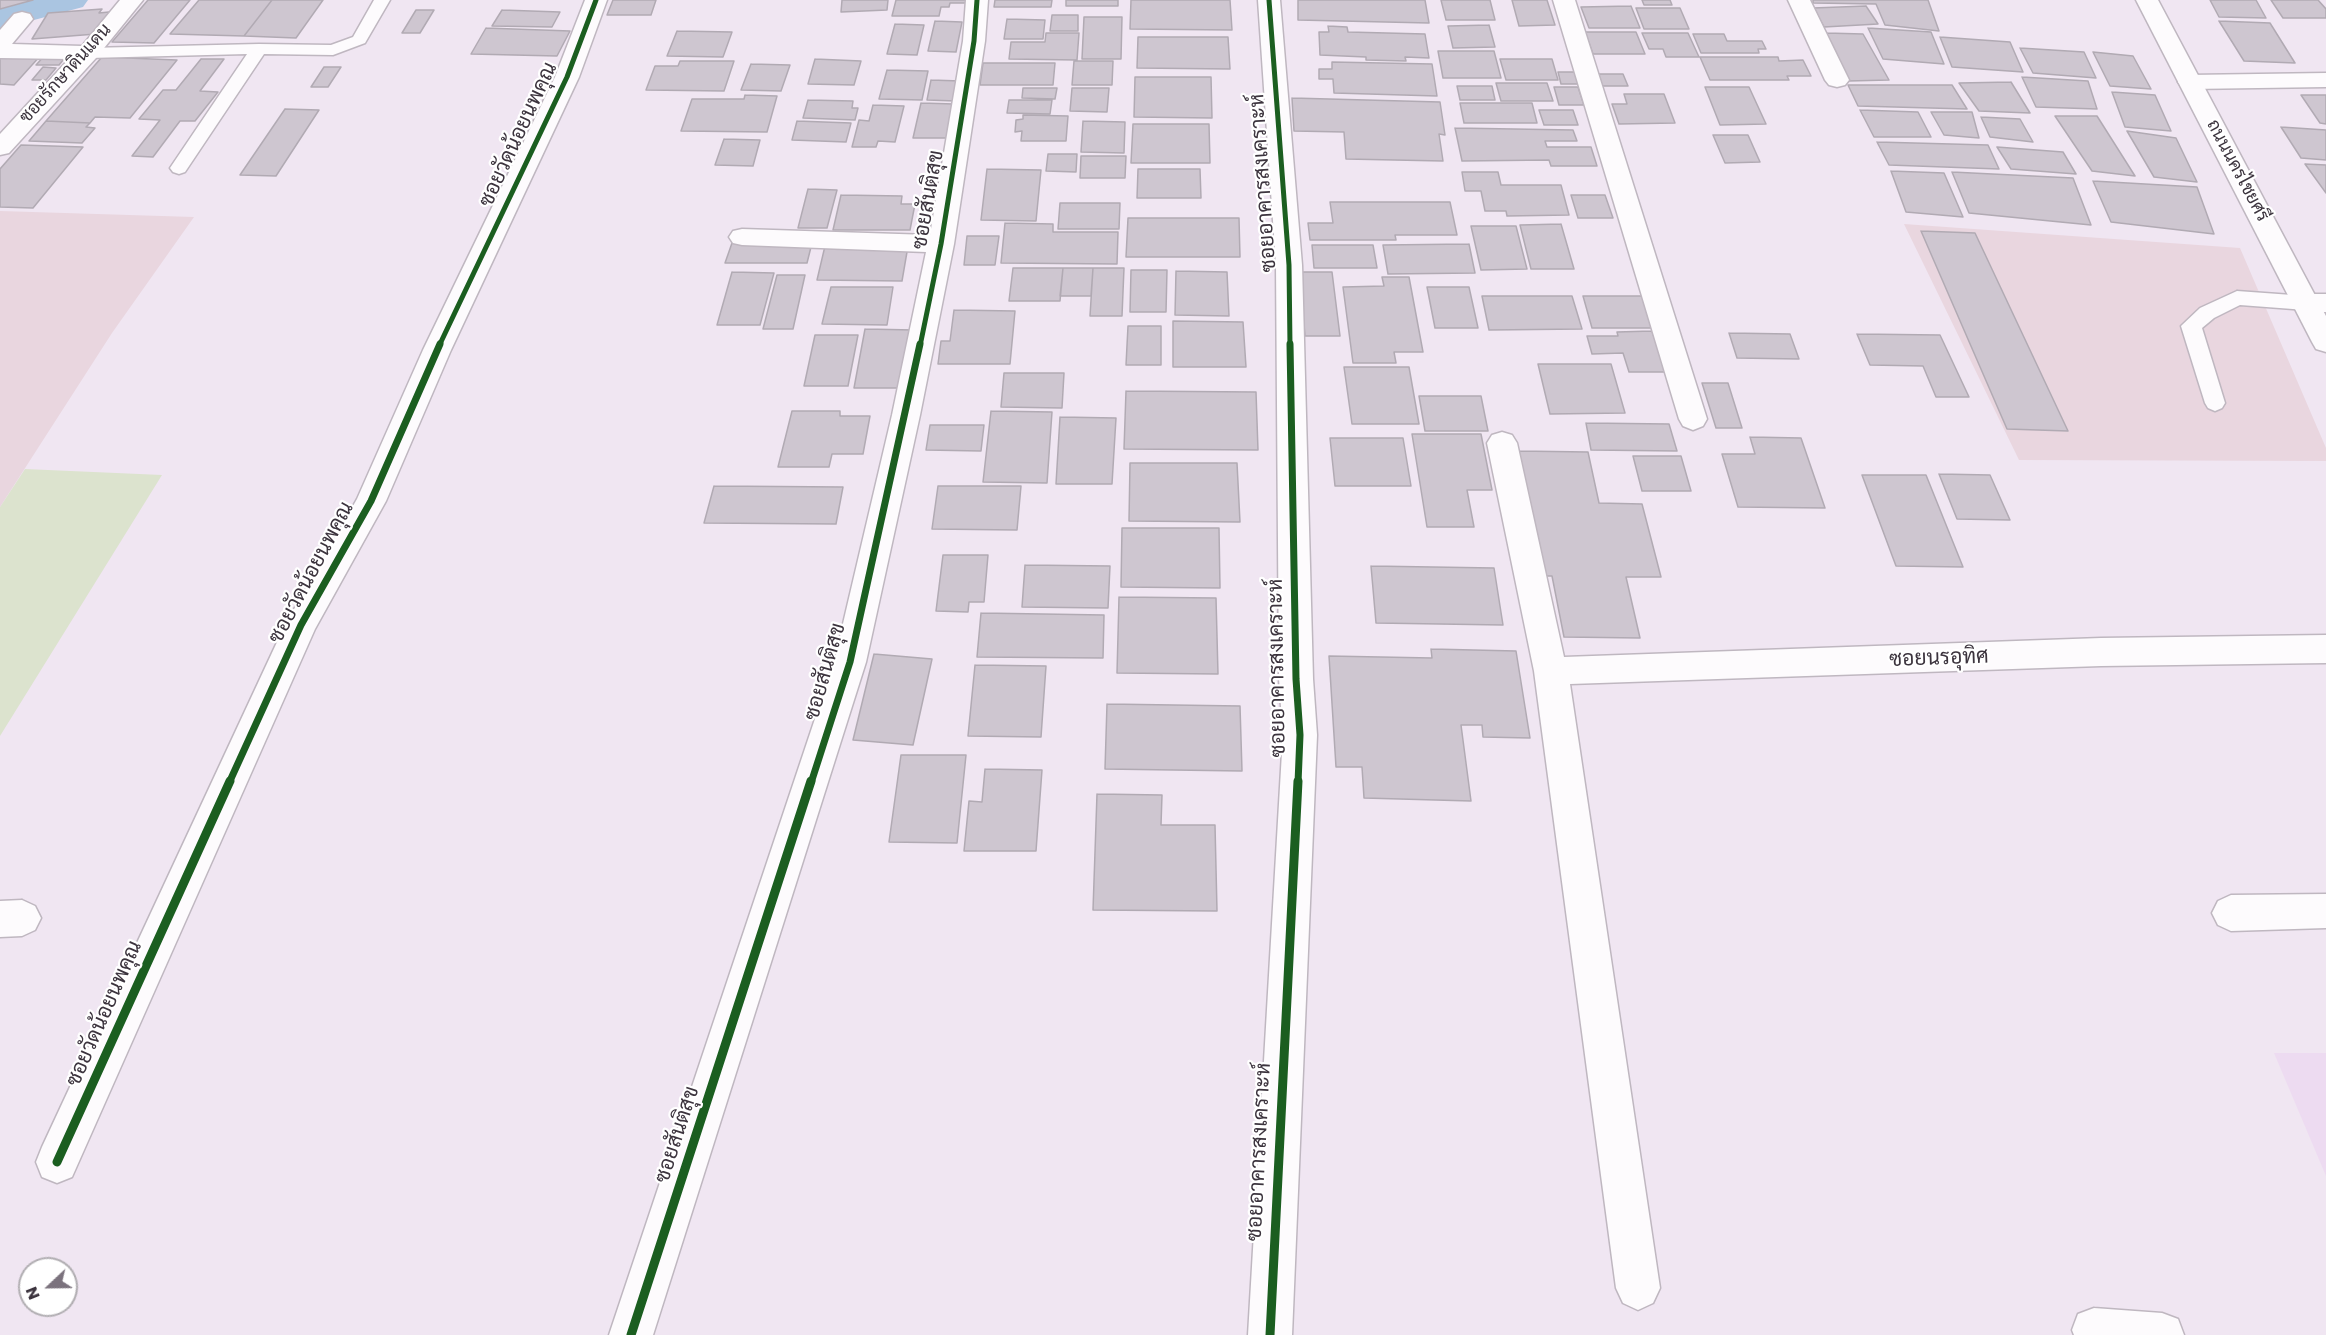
<!DOCTYPE html>
<html>
<head>
<meta charset="utf-8">
<style>
  body { margin:0 }
  #map { position:relative; width:2326px; height:1335px; overflow:hidden; background:#f0e6f2; font-family:Poppins,sans-serif }
  canvas { display:block }
  .north { position:absolute; left:18px; top:1257px; width:60px; height:60px; box-sizing:border-box; background:#fff; border:2px solid #b1aeb2; border-radius:50%; rotate:248deg; font-size:16px; font-weight:700; line-height:24px; text-align:center; color:#3c343e }
  .north::after { content:''; display:block; margin:auto; width:21px; height:27px; background:#7b727d; clip-path:polygon(50% 0,100% 100%,50% 72%,0 100%) }
</style>
</head>
<body>
<div id="map">
<canvas width="2326" height="1335"></canvas>
<div class="north">N</div>
</div>
<script>
const ctx = document.querySelector('canvas').getContext('2d');
ctx.lineJoin = 'round';
function fill(path, color) {
  ctx.fillStyle = color;
  ctx.fill(path, 'evenodd');
}
function toPath(rows) {
  const path = new Path2D();
  for (const r of rows) {
    path.moveTo(r[0], r[1]);
    for (let i = 2; i < r.length; i += 2) path.lineTo(r[i], r[i + 1]);
  }
  return path;
}
function stroke(path, color, width, dash) {
  ctx.strokeStyle = color;
  ctx.lineWidth = width;
  ctx.lineCap = dash ? 'butt' : 'round';
  ctx.setLineDash(dash || []);
  ctx.stroke(path);
}
function write(font, color, halo, rows, align = 'center') {
  ctx.font = font + ' Poppins,Sarabun,sans-serif';
  ctx.lineWidth = 4.5;
  ctx.setLineDash([]);
  ctx.textBaseline = 'middle';
  ctx.strokeStyle = halo;
  ctx.fillStyle = color;
  for (const [text, x, y, turn = 0] of rows) {
    ctx.save();
    ctx.translate(x, y);
    ctx.rotate((+turn || 0) * Math.PI / 180);
    ctx.textAlign = isNaN(turn) ? turn : align;
    if (halo) ctx.strokeText(text, 0, 0);
    ctx.fillText(text, 0, 0);
    ctx.restore();
  }
}
const built = toPath([
  [2274,1053,2326,1053,2326,1176]
]);
const education = toPath([
  [0,211,194,217,112,333,0,507],
  [1904,224,2240,248,2326,448,2326,461,2019,460]
]);
const green = toPath([
  [25,469,162,475,0,736,0,507]
]);
const canal = toPath([
  [32,0,88,0,83,7,0,29,0,9,32,0]
]);
const building = toPath([
  [0,0,33,0,0,9,0,0],
  [148,0,190,0,154,43,112,42,148,0],
  [199,0,272,0,244,36,170,34,199,0],
  [272,0,323,0,296,38,244,36,272,0],
  [613,0,656,0,651,15,607,15,613,0],
  [842,0,888,0,887,10,841,12,842,0],
  [896,0,969,0,968,3,950,3,949,7,941,7,939,16,892,16,896,0],
  [995,0,1052,0,1051,7,994,7,995,0],
  [1066,0,1118,0,1118,6,1066,6,1066,0],
  [1131,0,1230,0,1232,30,1130,29,1131,0],
  [1298,0,1425,0,1429,23,1298,20,1298,0],
  [1441,0,1490,0,1495,20,1446,20,1441,0],
  [1512,0,1547,0,1555,25,1519,26,1512,0],
  [1642,0,1670,0,1672,5,1644,5,1642,0],
  [1813,0,1928,0,1939,31,1885,25,1876,4,1813,3,1813,0],
  [2210,0,2256,0,2266,18,2219,17,2210,0],
  [2271,0,2318,0,2326,9,2326,18,2283,18,2271,0],
  [1631,6,1640,28,1589,28,1581,7,1631,6],
  [1866,6,1878,24,1824,27,1813,8,1866,6],
  [1636,8,1680,8,1689,29,1644,29,1636,8],
  [102,9,99,13,109,12,96,34,32,39,48,13,102,9],
  [416,10,434,10,420,33,402,33,416,10],
  [502,10,560,12,552,27,492,26,502,10],
  [1052,15,1078,15,1078,31,1050,31,1052,15],
  [1084,17,1122,17,1121,59,1082,59,1084,17],
  [1007,19,1045,20,1043,39,1004,39,1007,19],
  [935,21,962,22,956,52,928,51,935,21],
  [2219,21,2270,23,2295,63,2244,61,2219,21],
  [895,24,924,25,917,55,887,54,895,24],
  [1489,25,1495,47,1453,48,1448,26,1489,25],
  [1328,26,1347,27,1348,32,1425,34,1429,58,1405,57,1406,61,1366,60,1366,57,1320,55,1319,32,1329,32,1328,26],
  [486,28,570,31,557,56,471,54,486,28],
  [1868,28,1931,32,1944,64,1883,59,1868,28],
  [677,31,732,32,723,57,667,56,677,31],
  [1585,32,1636,32,1645,54,1593,54,1585,32],
  [1046,33,1079,33,1077,60,1009,59,1011,42,1045,42,1046,33],
  [1642,33,1688,33,1699,57,1666,57,1663,49,1649,49,1642,33],
  [1826,33,1863,34,1889,80,1848,81,1826,33],
  [1693,34,1724,34,1727,41,1762,41,1766,49,1758,49,1759,53,1701,53,1693,34],
  [1138,37,1228,37,1230,69,1137,68,1138,37],
  [1940,37,2010,42,2023,72,1952,67,1940,37],
  [2020,48,2084,52,2096,78,2033,73,2020,48],
  [1438,51,1494,51,1501,78,1443,78,1438,51],
  [2093,52,2133,56,2151,89,2110,86,2093,52],
  [0,53,41,55,14,85,0,84,0,53],
  [46,54,68,54,59,65,36,65,46,54],
  [102,57,177,60,130,118,95,117,90,123,46,121,102,57],
  [1700,57,1778,57,1779,61,1803,60,1811,76,1787,76,1789,80,1710,80,1700,57],
  [201,59,224,59,200,91,218,92,195,121,180,121,153,157,132,156,160,120,139,119,163,90,176,90,201,59],
  [815,59,861,61,854,85,808,84,815,59],
  [1500,59,1552,59,1558,80,1506,80,1500,59],
  [680,61,734,61,724,91,646,90,655,66,678,66,680,61],
  [1074,61,1113,61,1112,85,1072,85,1074,61],
  [1332,62,1432,64,1437,96,1334,93,1333,79,1319,79,1319,69,1332,69,1332,62],
  [983,63,1055,63,1053,85,980,85,983,63],
  [751,64,790,65,781,91,741,90,751,64],
  [43,67,56,68,46,80,32,80,43,67],
  [324,67,341,67,328,87,311,87,324,67],
  [887,70,928,71,922,100,879,99,887,70],
  [1558,72,1575,72,1579,84,1561,84,1558,72],
  [1594,74,1623,74,1628,86,1598,86,1594,74],
  [1135,77,1211,77,1212,118,1134,117,1135,77],
  [2022,77,2088,81,2097,109,2036,107,2022,77],
  [931,80,960,81,956,101,927,100,931,80],
  [2011,82,2030,113,1979,111,1959,83,2011,82],
  [1496,83,1547,83,1553,101,1501,101,1496,83],
  [1848,85,1952,85,1967,109,1858,106,1848,85],
  [1457,86,1492,86,1495,100,1460,100,1457,86],
  [1554,87,1578,87,1584,105,1559,105,1554,87],
  [1705,87,1749,87,1766,124,1720,125,1705,87],
  [1023,88,1057,88,1055,99,1022,98,1023,88],
  [1072,88,1109,88,1107,112,1070,111,1072,88],
  [2112,92,2155,95,2171,131,2125,127,2112,92],
  [1624,94,1664,94,1675,123,1619,124,1612,104,1627,104,1624,94],
  [745,95,777,96,767,132,681,131,692,99,744,99,745,95],
  [2301,95,2326,95,2326,124,2320,123,2301,95],
  [1292,98,1440,102,1445,135,1439,134,1443,161,1346,159,1344,132,1294,131,1292,98],
  [808,100,853,101,852,108,858,108,855,120,803,118,808,100],
  [1009,100,1052,100,1050,114,1007,113,1009,100],
  [921,103,954,104,947,138,913,138,921,103],
  [1460,103,1532,103,1537,123,1464,123,1460,103],
  [873,105,904,106,895,142,878,141,876,147,852,147,859,120,869,121,873,105],
  [285,109,319,110,276,176,240,175,285,109],
  [1539,110,1573,110,1578,125,1544,125,1539,110],
  [1860,110,1918,112,1931,137,1874,137,1860,110],
  [1931,112,1972,112,1979,138,1944,135,1931,112],
  [1023,115,1068,116,1066,141,1021,141,1022,131,1015,132,1016,120,1023,119,1023,115],
  [2055,116,2097,116,2135,176,2092,171,2055,116],
  [1981,117,2020,119,2033,142,1990,137,1981,117],
  [46,121,90,123,86,127,95,128,82,143,29,141,46,121],
  [797,121,851,123,846,142,792,140,797,121],
  [1083,121,1125,122,1124,153,1081,152,1083,121],
  [1133,124,1209,124,1210,163,1131,163,1133,124],
  [2281,127,2326,130,2326,160,2301,158,2281,127],
  [1455,128,1573,130,1577,141,1545,141,1547,147,1591,147,1597,166,1551,166,1549,160,1462,161,1455,128],
  [2127,131,2176,138,2197,182,2154,177,2127,131],
  [1713,135,1748,135,1760,162,1725,163,1713,135],
  [724,139,760,140,753,166,715,165,724,139],
  [1877,142,1988,145,1999,169,1889,165,1877,142],
  [21,145,83,147,33,208,0,207,0,169,21,145],
  [1997,147,2063,152,2076,174,2011,169,1997,147],
  [1048,154,1077,154,1076,172,1046,171,1048,154],
  [1081,156,1126,156,1125,178,1080,178,1081,156],
  [2305,164,2326,165,2326,193,2305,164],
  [987,169,1041,170,1036,221,981,220,987,169],
  [1138,169,1200,169,1201,198,1137,198,1138,169],
  [1891,171,1944,173,1963,217,1906,212,1891,171],
  [1462,172,1498,172,1501,185,1561,185,1569,215,1507,216,1506,211,1485,211,1481,191,1465,191,1462,172],
  [1952,172,2073,178,2091,225,1969,213,1952,172],
  [2093,181,2197,187,2214,234,2111,222,2093,181],
  [808,189,837,190,827,228,798,228,808,189],
  [841,195,902,196,901,204,915,204,910,230,833,230,841,195],
  [1571,195,1605,195,1613,218,1578,218,1571,195],
  [1330,202,1450,202,1457,235,1395,235,1396,240,1310,240,1308,223,1333,223,1330,202],
  [1060,203,1120,203,1119,229,1058,229,1060,203],
  [1128,218,1239,218,1240,257,1126,257,1128,218],
  [1005,223,1053,224,1053,232,1118,232,1117,264,1001,263,1005,223],
  [1561,224,1574,269,1531,269,1520,225,1561,224],
  [1471,226,1516,226,1527,269,1481,270,1471,226],
  [1921,231,1975,233,2068,431,2007,429,1921,231],
  [967,236,999,236,995,265,964,265,967,236],
  [732,243,812,243,807,263,725,263,732,243],
  [1469,244,1475,273,1388,274,1383,245,1469,244],
  [1312,245,1373,245,1377,268,1314,268,1312,245],
  [825,246,908,246,902,281,817,280,825,246],
  [1013,268,1063,268,1060,301,1009,301,1013,268],
  [1063,268,1093,268,1091,296,1060,296,1063,268],
  [1093,268,1124,268,1122,316,1090,316,1093,268],
  [1131,270,1167,270,1166,312,1130,312,1131,270],
  [1176,271,1227,272,1229,316,1175,315,1176,271],
  [732,272,774,273,760,325,717,325,732,272],
  [1299,272,1332,272,1340,336,1305,336,1299,272],
  [777,275,805,275,793,329,763,329,777,275],
  [1382,277,1409,277,1423,352,1394,352,1396,363,1353,363,1343,287,1384,286,1382,277],
  [831,287,893,287,887,325,822,324,831,287],
  [1427,287,1469,287,1478,328,1435,328,1427,287],
  [1482,296,1572,296,1582,329,1489,330,1482,296],
  [1583,296,1646,296,1656,328,1592,328,1583,296],
  [954,310,1015,311,1010,364,938,364,941,341,950,341,954,310],
  [1173,321,1243,322,1246,367,1173,367,1173,321],
  [1128,326,1161,326,1161,365,1126,365,1128,326],
  [865,329,914,330,905,388,854,388,865,329],
  [1652,331,1666,372,1629,372,1623,353,1592,354,1587,336,1618,336,1617,332,1652,331],
  [1729,333,1790,334,1799,359,1737,358,1729,333],
  [1857,334,1940,335,1969,397,1936,397,1923,366,1870,365,1857,334],
  [815,335,858,335,848,386,804,386,815,335],
  [1538,364,1611,364,1625,413,1550,414,1538,364],
  [1344,367,1409,367,1419,424,1352,424,1344,367],
  [1004,373,1064,373,1062,408,1001,407,1004,373],
  [1702,383,1728,383,1742,428,1716,428,1702,383],
  [1126,391,1256,392,1258,450,1124,449,1126,391],
  [1419,396,1481,396,1488,431,1425,431,1419,396],
  [792,411,840,411,840,416,870,416,863,454,832,454,829,467,778,467,792,411],
  [991,411,1052,412,1047,483,983,482,991,411],
  [1060,417,1116,418,1112,484,1056,484,1060,417],
  [1586,423,1669,424,1677,451,1591,450,1586,423],
  [930,425,984,425,981,451,926,450,930,425],
  [1412,434,1481,434,1492,490,1467,490,1474,527,1427,527,1412,434],
  [1750,437,1801,438,1825,508,1738,507,1722,454,1755,454,1750,437],
  [1330,438,1403,438,1411,486,1335,486,1330,438],
  [1518,451,1588,452,1599,503,1642,504,1661,577,1626,577,1640,638,1564,637,1552,576,1541,576,1518,451],
  [1633,456,1681,456,1691,491,1642,491,1633,456],
  [1130,463,1237,463,1240,522,1129,521,1130,463],
  [1939,474,1990,475,2010,520,1957,519,1939,474],
  [1862,475,1926,475,1963,567,1896,566,1862,475],
  [714,486,843,487,836,524,704,523,714,486],
  [938,486,1021,486,1017,530,932,529,938,486],
  [1122,528,1219,528,1220,588,1121,587,1122,528],
  [943,555,988,555,984,602,969,602,968,612,936,611,943,555],
  [1025,565,1110,566,1108,608,1022,607,1025,565],
  [1371,566,1494,568,1503,625,1376,623,1371,566],
  [1119,597,1216,598,1218,674,1117,673,1119,597],
  [981,613,1104,615,1103,658,977,657,981,613],
  [1431,649,1516,651,1530,738,1483,737,1482,725,1461,725,1471,801,1364,798,1362,767,1336,767,1329,656,1432,658,1431,649],
  [874,654,932,659,913,745,853,740,874,654],
  [975,665,1046,666,1041,737,968,736,975,665],
  [1107,704,1240,706,1242,771,1105,769,1107,704],
  [901,755,966,755,957,843,889,842,901,755],
  [985,769,1042,770,1036,851,964,851,969,801,982,802,985,769],
  [1097,794,1162,795,1161,825,1215,825,1217,911,1093,910,1097,794]
]);
const service = toPath([
  [374,0,390,0,365,43,333,55,264,54,185,172,179,174,173,172,170,168,247,54,88,58,80,53,88,48,259,44,331,45,353,37,374,0],
  [2237,291,2306,296,2313,298,2316,303,2313,308,2306,310,2240,305,2214,318,2202,328,2225,403,2222,408,2215,411,2208,408,2205,403,2181,326,2200,308,2237,291]
]);
const minor = toPath([
  [120,0,143,0,96,58,9,153,0,155,0,134,69,59,0,58,0,30,14,14,22,12,30,14,33,19,12,44,82,46,120,0],
  [585,0,607,0,579,77,451,350,386,501,315,629,72,1177,57,1183,42,1177,36,1162,42,1147,285,625,357,499,423,350,555,77,585,0],
  [966,0,988,0,985,41,954,244,920,415,866,662,653,1335,609,1335,834,662,892,415,926,252,742,245,733,243,729,237,733,231,742,229,930,235,963,41,966,0],
  [1258,0,1280,0,1302,265,1313,679,1317,735,1292,1335,1248,1335,1283,735,1279,679,1276,265,1258,0],
  [1553,0,1575,0,1707,419,1703,426,1693,430,1683,426,1679,419,1553,0],
  [1788,0,1810,0,1849,80,1845,85,1837,87,1829,85,1825,80,1788,0],
  [2326,73,2326,87,2190,89,2182,87,2178,82,2182,77,2190,75,2326,73],
  [2306,294,2326,294,2326,312,2306,312,2296,309,2293,303,2296,297,2306,294],
  [1502,432,1512,435,1517,443,1564,657,2101,638,2326,635,2326,663,2101,666,1570,684,1660,1288,1653,1303,1638,1310,1623,1303,1616,1288,1534,671,1487,443,1492,435,1502,432],
  [2326,894,2326,928,2231,931,2218,925,2212,913,2218,901,2231,895,2326,894],
  [22,900,35,906,41,918,35,930,22,936,0,937,0,901,22,900],
  [2094,1308,2162,1313,2178,1319,2184,1335,2074,1335,2072,1330,2078,1314,2094,1308]
]);
const secondary = toPath([
  [2136,0,2158,0,2326,316,2326,352,2316,349,2312,342,2136,0]
]);
const cyclewayFar2 = toPath([
  [1269,0,1289,265,1290,346],
  [439,346,567,77,596,0],
  [920,346,941,244,974,41,977,0]
]);
const cyclewayFar1 = toPath([
  [1290,344,1296,679,1300,735,1298,783],
  [229,783,301,625,371,501,440,344],
  [811,783,850,662,920,344]
]);
const cycleway = toPath([
  [57,1162,230,781],
  [631,1335,811,781],
  [1270,1335,1298,781]
]);
const farStreetnames = [
  ["ซอยรักษาดินแดน",66,74,-48],
  ["ถนนนครไชยศรี",2237,171,62]
];
const streetNames = [
  ["ซอยวัดน้อยนพคุณ",519,135,-65],
  ["ซอยอาคารสงเคราะห์",1264,183,-94],
  ["ซอยสันติสุข",929,200,-80],
  ["ซอยวัดน้อยนพคุณ",312,573,-62],
  ["ซอยนรอุทิศ",1939,659,-2],
  ["ซอยอาคารสงเคราะห์",1278,668,-91],
  ["ซอยสันติสุข",826,672,-74],
  ["ซอยวัดน้อยนพคุณ",105,1014,-66],
  ["ซอยสันติสุข",678,1135,-72],
  ["ซอยอาคารสงเคราะห์",1260,1152,-87]
];
fill(built, '#eddbf1');
fill(education, '#e9d6df');
fill(green, '#dce3ce');
fill(canal, '#aac5e1');
fill(building, '#cec6d0');
stroke(building, '#b1aab3', 1.5);
stroke(service, '#bfb7c0', 3);
stroke(minor, '#bfb7c0', 3);
stroke(secondary, '#bfb7c0', 3);
fill(service, '#fdfbfd');
fill(minor, '#fdfbfd');
fill(secondary, '#fdfbfd');
stroke(cyclewayFar2, '#1b5e20', 5);
stroke(cyclewayFar1, '#1b5e20', 7);
stroke(cycleway, '#1b5e20', 9);
write('18px', '#3c343e', '#fff', farStreetnames);
write('21px', '#3c343e', '#fff', streetNames);
</script>
</body>
</html>
